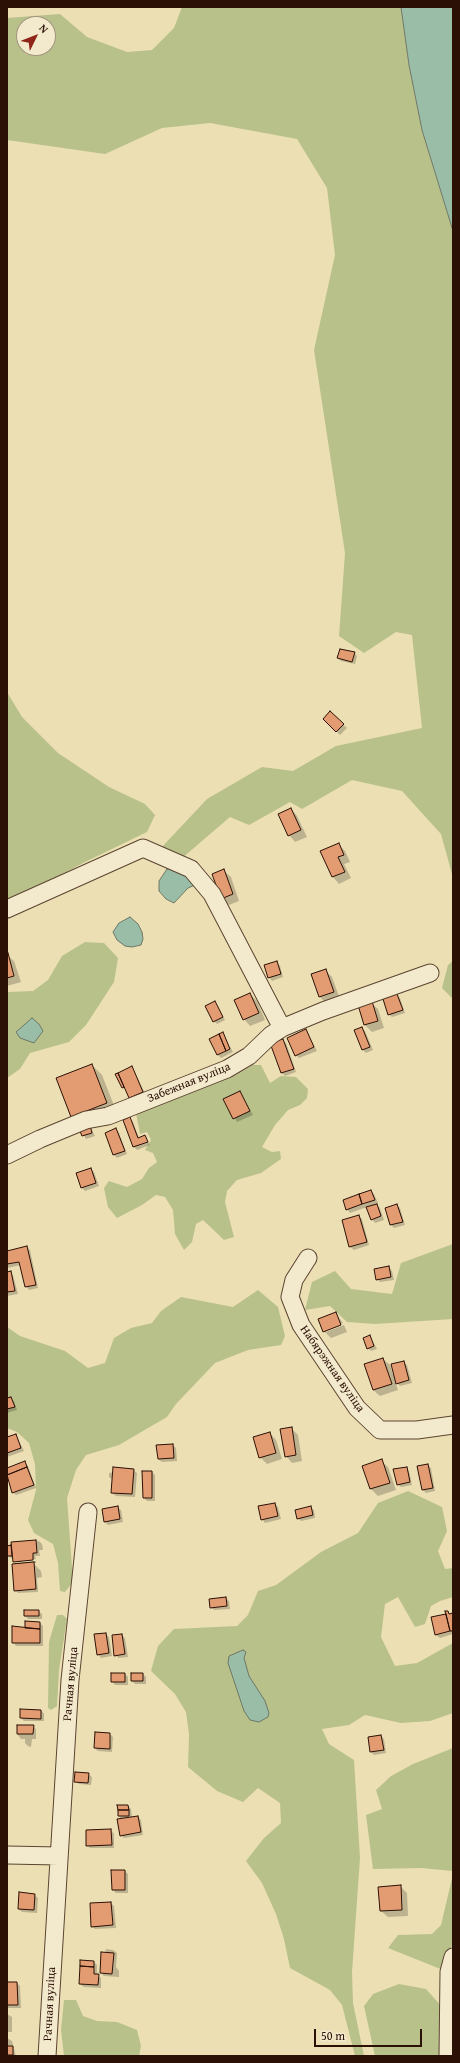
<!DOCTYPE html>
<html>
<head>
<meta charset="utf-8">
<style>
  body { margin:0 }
  #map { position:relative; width:460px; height:2063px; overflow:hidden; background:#ecdfb3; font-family:"Gentium Book Plus",serif }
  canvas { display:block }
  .frame { position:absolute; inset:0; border:8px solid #2b1005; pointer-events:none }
  .north { position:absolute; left:16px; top:16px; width:40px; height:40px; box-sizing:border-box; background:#f3eace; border:1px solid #a3937e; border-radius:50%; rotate:47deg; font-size:11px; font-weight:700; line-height:16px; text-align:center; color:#2b1005 }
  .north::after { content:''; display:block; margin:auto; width:14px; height:18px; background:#8f2418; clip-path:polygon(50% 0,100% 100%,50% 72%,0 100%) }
  .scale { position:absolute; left:314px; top:2029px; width:108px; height:18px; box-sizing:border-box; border:2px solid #2b1005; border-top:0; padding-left:5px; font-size:12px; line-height:14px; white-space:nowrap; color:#2b1005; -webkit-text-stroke:3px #f3eace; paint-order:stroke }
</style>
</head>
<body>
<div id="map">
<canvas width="460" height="2063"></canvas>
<div class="frame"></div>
<div class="north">N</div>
<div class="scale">50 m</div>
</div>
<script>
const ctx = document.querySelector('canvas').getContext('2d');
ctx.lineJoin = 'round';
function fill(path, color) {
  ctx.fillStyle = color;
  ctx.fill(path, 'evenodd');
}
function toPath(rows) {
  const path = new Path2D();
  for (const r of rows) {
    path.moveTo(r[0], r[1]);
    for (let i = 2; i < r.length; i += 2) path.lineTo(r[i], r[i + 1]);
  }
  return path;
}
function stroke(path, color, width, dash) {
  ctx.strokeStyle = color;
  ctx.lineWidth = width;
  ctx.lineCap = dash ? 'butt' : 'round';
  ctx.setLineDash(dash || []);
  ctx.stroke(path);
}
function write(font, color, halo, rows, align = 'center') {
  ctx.font = font + ' "Gentium Book Plus",serif';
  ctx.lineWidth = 3;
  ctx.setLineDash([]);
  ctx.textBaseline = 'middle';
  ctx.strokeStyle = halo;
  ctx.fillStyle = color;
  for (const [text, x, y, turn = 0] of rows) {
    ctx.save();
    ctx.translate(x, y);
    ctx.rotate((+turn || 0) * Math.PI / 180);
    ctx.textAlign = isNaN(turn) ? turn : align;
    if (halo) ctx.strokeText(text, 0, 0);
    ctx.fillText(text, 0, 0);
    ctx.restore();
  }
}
const green = toPath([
  [182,7,401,7,409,65,422,130,453,231,453,878,441,834,402,791,352,780,302,809,290,802,249,825,230,817,181,859,161,848,207,799,262,767,293,771,336,746,422,728,412,635,396,632,364,653,339,636,345,553,314,350,335,255,327,188,297,139,210,123,162,128,105,154,7,140,7,18,60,14,87,37,127,52,152,50,174,28],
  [24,24,48,24,48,48,24,48],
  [7,692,22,717,58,753,109,787,145,804,155,815,147,832,85,862,7,904],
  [85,942,104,943,118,958,114,982,86,1025,69,1042,30,1053,20,1069,7,1078,7,992,33,991,48,980,62,956],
  [453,961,453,999,442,988,448,965],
  [253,1065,261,1065,270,1083,281,1076,296,1077,308,1089,307,1098,300,1105,288,1110,275,1125,262,1147,272,1152,280,1151,281,1159,261,1173,237,1180,227,1191,225,1202,234,1237,224,1240,203,1220,196,1224,192,1242,184,1250,175,1234,173,1210,165,1197,156,1195,142,1205,117,1218,108,1207,104,1188,109,1181,127,1187,142,1179,149,1168,157,1162,153,1153,145,1150,151,1140,147,1132,140,1134,136,1113,204,1083,234,1076],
  [453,1244,453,1319,375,1324,347,1322,330,1306,305,1310,312,1282,335,1271,351,1289,392,1294,401,1263],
  [258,1290,278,1307,285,1336,281,1345,248,1350,215,1363,176,1404,167,1417,119,1445,86,1455,76,1470,67,1498,73,1582,65,1592,60,1591,58,1563,53,1544,34,1533,28,1520,36,1490,35,1464,29,1443,17,1432,7,1428,7,1327,20,1336,65,1351,88,1368,105,1363,114,1338,131,1328,152,1323,161,1311,181,1297,233,1307],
  [408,1491,442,1507,447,1531,438,1551,445,1569,453,1568,453,1597,440,1601,431,1606,425,1624,415,1627,398,1597,385,1604,381,1637,395,1666,417,1663,453,1643,453,1713,430,1721,401,1723,365,1715,349,1725,322,1729,329,1744,354,1760,360,1858,352,1972,353,2003,364,2056,355,2056,342,2005,330,1990,290,1968,284,1939,276,1914,262,1883,246,1861,264,1838,281,1823,280,1803,258,1788,243,1802,217,1791,188,1767,189,1734,186,1712,175,1694,151,1671,158,1646,174,1629,237,1626,248,1615,258,1591,276,1585,321,1552,358,1533,378,1503],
  [57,1615,63,1615,67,1619,59,1670,57,1706,51,1710,48,1708,49,1642],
  [453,1748,453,1871,421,1868,373,1869,366,1815,382,1809,376,1790,391,1776,413,1764],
  [453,1874,453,1942,443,1970,388,1948,398,1935,432,1934,441,1925],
  [399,1984,426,1989,443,2008,444,2056,375,2056,364,2006,373,1994],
  [64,2000,76,2000,83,2016,97,2021,117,2022,137,2030,141,2046,139,2056,64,2056,61,2030]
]);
const water = toPath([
  [401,7,453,7,453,231,422,130,409,65,401,7],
  [167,869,179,869,195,885,188,888,174,903,166,899,159,891,159,881,167,869],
  [130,917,138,924,142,932,143,939,141,945,132,947,125,946,117,940,113,932,119,923,130,917],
  [32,1018,39,1024,43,1031,34,1043,20,1038,16,1032,32,1018],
  [243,1650,246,1652,244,1658,249,1676,265,1701,269,1713,268,1717,259,1722,250,1720,244,1711,228,1663,229,1656,243,1650]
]);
const shadow = toPath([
  [354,653,357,656,355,664,341,661,338,658],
  [330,712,347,728,340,735,324,719],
  [291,809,297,816,307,837,295,842,289,835],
  [338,844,345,851,350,862,344,864,351,878,339,884,333,877,322,852],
  [224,871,231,877,239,901,229,905,222,898],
  [7,955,14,961,21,982,7,986],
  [276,962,280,966,283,977,272,981,269,977],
  [325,970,332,977,340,999,327,1004,320,997,312,975],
  [250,994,257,1001,265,1020,250,1026,244,1019],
  [397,995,400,998,405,1013,392,1017,389,1014],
  [215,1002,225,1020,217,1024,214,1021],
  [371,1003,378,1009,384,1028,372,1032,365,1025],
  [362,1028,365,1031,373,1050,366,1053,363,1050],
  [306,1030,317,1051,299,1058,296,1055],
  [223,1034,233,1052,221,1058,218,1055],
  [282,1040,286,1043,296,1072,285,1076,282,1073,272,1044],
  [92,1065,102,1075,117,1113,71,1117],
  [132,1067,146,1095,133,1101,127,1090,123,1088,117,1074],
  [240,1092,253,1115,237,1122,224,1099],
  [129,1118,133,1122,139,1138,145,1136,150,1145,137,1150,134,1147,124,1120],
  [90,1126,95,1136,86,1139,81,1130],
  [116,1129,119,1133,127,1154,117,1158,114,1155,106,1133],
  [91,1169,94,1172,99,1186,85,1191,82,1188,77,1174],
  [371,1191,374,1194,378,1203,376,1204,380,1208,384,1220,375,1223,372,1219,367,1207,350,1213,347,1209],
  [397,1205,400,1208,405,1225,394,1228,391,1225,386,1208],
  [359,1216,362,1219,369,1245,354,1250,350,1247],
  [27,1247,30,1250,38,1288,29,1290,26,1286,21,1265,7,1268,7,1252],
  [389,1267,392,1271,394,1280,380,1282,377,1279],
  [10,1272,13,1275,18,1294,7,1296,7,1273],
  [335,1313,343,1323,326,1330,326,1332,344,1325,347,1332,331,1338,324,1331],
  [370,1336,377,1349,371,1351,368,1348],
  [383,1359,390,1365,393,1375,403,1362,407,1365,412,1383,400,1386,395,1381,398,1390,380,1396,373,1390],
  [11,1398,14,1401,17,1410,7,1413,7,1399],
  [292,1429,298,1435,302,1461,292,1463,286,1456],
  [270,1433,276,1440,282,1459,267,1464,260,1457],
  [16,1435,24,1451,7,1457,7,1438],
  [173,1445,176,1448,177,1461,162,1462,158,1459],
  [381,1461,388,1467,396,1490,378,1496,371,1489,364,1466],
  [24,1462,28,1466,36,1488,16,1495,12,1492,7,1477,7,1469],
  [428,1465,431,1468,435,1491,426,1493,423,1490],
  [406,1468,409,1471,412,1485,401,1487,398,1484],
  [133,1470,137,1473,135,1497,116,1496,112,1493,113,1480,109,1477,109,1473],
  [152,1472,155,1475,155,1501,147,1501,144,1498],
  [275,1504,278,1507,281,1519,265,1523,262,1519],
  [117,1507,121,1510,123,1522,108,1525,105,1522],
  [310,1507,314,1510,315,1518,301,1521,298,1518],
  [39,1541,42,1544,43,1550,39,1550,40,1556,35,1556,36,1559,15,1561,15,1563,36,1561,36,1563,33,1563,41,1571,42,1577,37,1578,38,1592,18,1593,15,1590,17,1565,13,1561,13,1559,8,1556,7,1547,12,1546,12,1543],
  [226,1598,229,1601,230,1609,214,1610,211,1607],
  [38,1611,42,1614,42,1619,28,1619,25,1616],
  [448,1612,450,1614,453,1614,453,1634,440,1638,436,1635],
  [40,1623,43,1626,43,1646,16,1646,13,1642,13,1627,26,1627],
  [106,1634,109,1637,112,1656,101,1658,98,1654],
  [122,1635,125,1638,128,1657,119,1658,115,1655],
  [112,1674,125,1674,128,1677,128,1685,115,1685,112,1681],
  [143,1674,146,1677,146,1684,135,1684,132,1681],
  [41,1710,44,1714,44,1721,24,1721,21,1718],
  [18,1726,33,1726,36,1729,36,1739,32,1739,31,1747,28,1746,25,1743,25,1739,21,1739,18,1735],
  [110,1734,113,1737,112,1752,98,1751,95,1748],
  [381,1736,384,1739,386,1753,374,1755,371,1752],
  [88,1774,92,1777,91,1785,79,1784,75,1781],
  [118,1806,128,1806,131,1809,132,1818,138,1817,141,1820,143,1835,124,1838,121,1835,122,1820,119,1816],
  [111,1830,114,1834,114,1848,90,1848,87,1845],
  [125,1871,128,1874,128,1893,116,1893,113,1890],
  [400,1886,407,1893,408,1916,388,1917,381,1911],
  [34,1895,38,1898,37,1913,22,1912,19,1909],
  [111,1903,114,1906,116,1928,95,1929,92,1926],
  [106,1949,113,1950,117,1953,116,1967,119,1971,119,1977,104,1976,101,1973],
  [81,1961,94,1962,97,1965,97,1975,101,1978,101,1988,84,1987,80,1984],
  [7,1983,17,1983,20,1986,21,2008,7,2008],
  [7,2014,12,2017,12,2032,7,2032],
  [7,2038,12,2041,16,2056,7,2056]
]);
const building = toPath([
  [340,649,355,652,352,662,337,658,340,649],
  [330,711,344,724,336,732,323,719,330,711],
  [291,808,301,830,288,836,278,814,291,808],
  [339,843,344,855,338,857,345,872,332,877,320,851,339,843],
  [224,869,233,894,221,899,212,874,224,869],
  [8,953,14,976,7,978,7,954,8,953],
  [277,961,281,974,268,978,264,965,277,961],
  [326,969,334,992,319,997,311,974,326,969],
  [250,993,259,1013,243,1020,234,1000,250,993],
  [397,994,403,1010,388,1015,383,999,397,994],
  [215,1001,223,1017,213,1022,205,1006,215,1001],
  [372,1001,378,1021,364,1025,358,1005,372,1001],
  [362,1027,370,1047,362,1050,354,1030,362,1027],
  [306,1029,314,1047,295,1056,287,1038,306,1029],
  [223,1032,230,1049,226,1051,219,1034,223,1032],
  [219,1034,226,1051,217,1055,209,1039,219,1034],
  [283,1039,294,1069,281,1073,270,1043,283,1039],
  [92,1064,107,1103,71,1117,56,1078,92,1064],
  [132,1066,143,1092,129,1098,118,1073,132,1066],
  [118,1073,124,1087,122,1088,115,1074,118,1073],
  [240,1091,250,1111,233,1119,223,1099,240,1091],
  [130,1117,138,1138,145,1135,148,1142,133,1147,123,1120,130,1117],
  [90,1125,92,1133,82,1136,79,1129,90,1125],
  [116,1128,125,1151,113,1155,105,1133,116,1128],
  [91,1168,96,1183,81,1188,76,1173,91,1168],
  [371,1190,375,1200,362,1204,359,1194,371,1190],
  [359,1194,362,1204,346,1210,343,1200,359,1194],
  [377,1204,381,1216,371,1220,366,1207,377,1204],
  [397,1204,403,1222,390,1225,385,1208,397,1204],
  [359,1215,367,1242,349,1247,342,1220,359,1215],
  [27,1246,36,1285,25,1287,19,1262,7,1264,7,1251,27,1246],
  [389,1266,391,1277,376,1280,374,1269,389,1266],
  [11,1271,15,1291,7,1292,7,1272,11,1271],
  [336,1312,341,1325,323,1332,318,1319,336,1312],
  [370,1335,374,1346,367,1349,363,1338,370,1335],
  [383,1358,392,1384,373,1390,364,1364,383,1358],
  [404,1361,409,1380,396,1384,391,1364,404,1361],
  [11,1397,15,1407,7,1409,7,1398,11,1397],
  [292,1427,296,1455,285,1457,280,1429,292,1427],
  [270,1432,276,1453,259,1458,253,1437,270,1432],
  [16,1434,21,1448,7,1453,7,1437,16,1434],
  [173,1444,174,1458,158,1459,156,1445,173,1444],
  [382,1459,390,1483,370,1489,362,1466,382,1459],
  [25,1461,27,1467,7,1475,7,1468,25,1461],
  [428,1464,433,1488,422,1490,417,1466,428,1464],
  [27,1467,34,1485,12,1493,7,1475,27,1467],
  [113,1467,134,1469,132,1494,111,1493,113,1467],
  [407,1467,410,1482,397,1485,393,1469,407,1467],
  [142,1471,152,1471,152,1498,143,1498,142,1471],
  [275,1503,278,1516,261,1520,258,1506,275,1503],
  [118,1506,120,1519,104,1522,102,1509,118,1506],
  [311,1506,313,1515,297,1519,295,1510,311,1506],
  [36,1540,37,1553,33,1553,33,1560,13,1562,11,1542,36,1540],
  [11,1545,12,1556,7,1556,7,1546,11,1545],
  [34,1562,36,1589,14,1591,12,1564,34,1562],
  [226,1597,227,1606,210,1608,209,1599,226,1597],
  [24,1610,39,1610,39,1616,24,1616,24,1610],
  [445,1611,448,1611,449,1614,453,1613,453,1631,450,1631,445,1611],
  [446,1614,450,1631,435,1635,431,1617,446,1614],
  [25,1621,40,1622,40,1629,25,1628,25,1621],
  [12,1626,40,1629,40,1643,12,1643,12,1626],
  [106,1633,109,1653,97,1655,94,1634,106,1633],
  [122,1634,125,1654,114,1656,112,1635,122,1634],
  [111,1673,125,1673,125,1682,111,1682,111,1673],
  [131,1673,143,1673,143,1681,131,1681,131,1673],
  [20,1709,41,1710,41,1719,20,1718,20,1709],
  [17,1725,34,1725,33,1734,17,1734,17,1725],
  [95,1732,110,1733,110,1749,94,1748,95,1732],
  [381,1735,384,1750,370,1752,368,1737,381,1735],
  [75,1772,89,1773,88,1783,74,1782,75,1772],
  [117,1805,128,1805,129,1810,118,1810,117,1805],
  [118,1810,129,1810,129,1816,118,1816,118,1810],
  [138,1816,141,1832,120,1836,117,1819,138,1816],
  [111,1829,112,1845,86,1846,86,1830,111,1829],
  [111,1870,125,1870,125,1890,112,1890,111,1870],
  [401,1885,402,1910,380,1911,378,1887,401,1885],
  [19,1892,35,1894,34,1910,18,1909,19,1892],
  [111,1902,113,1925,91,1927,90,1903,111,1902],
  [101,1952,114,1953,112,1974,100,1973,101,1952],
  [80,1960,94,1961,94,1967,80,1966,80,1960],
  [80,1966,94,1967,94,1974,99,1974,98,1985,79,1984,80,1966],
  [7,1982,17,1982,18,2005,7,2005,7,1982],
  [7,2046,13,2046,13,2055,7,2055,7,2046]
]);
const street = toPath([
  [7,909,143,848,191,869,212,894,282,1028],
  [7,1155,40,1139,86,1120,108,1116,227,1069,249,1056,271,1035,282,1028,323,1011,430,973],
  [308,1258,294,1280,290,1297,301,1325,357,1408,380,1430,417,1430,453,1425],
  [7,1855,59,1856],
  [47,2056,70,1680,88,1512],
  [448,2056,449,1972,453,1957]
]);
const streetNames = [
  ["Забежная вуліца",189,1083,-22],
  ["Набярэжная вуліца",332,1369,55],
  ["Рачная вуліца",71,1684,-85],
  ["Рачная вуліца",50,2004,-87]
];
fill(green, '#b9c18b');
fill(water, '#9abda8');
stroke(water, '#6e7867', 1);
fill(shadow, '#0003');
fill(building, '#e39c72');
stroke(building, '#2b1005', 1);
stroke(street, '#5b4430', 19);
stroke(street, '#f3eace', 17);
write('12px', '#2b1005', '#f3eace', streetNames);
</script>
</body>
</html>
